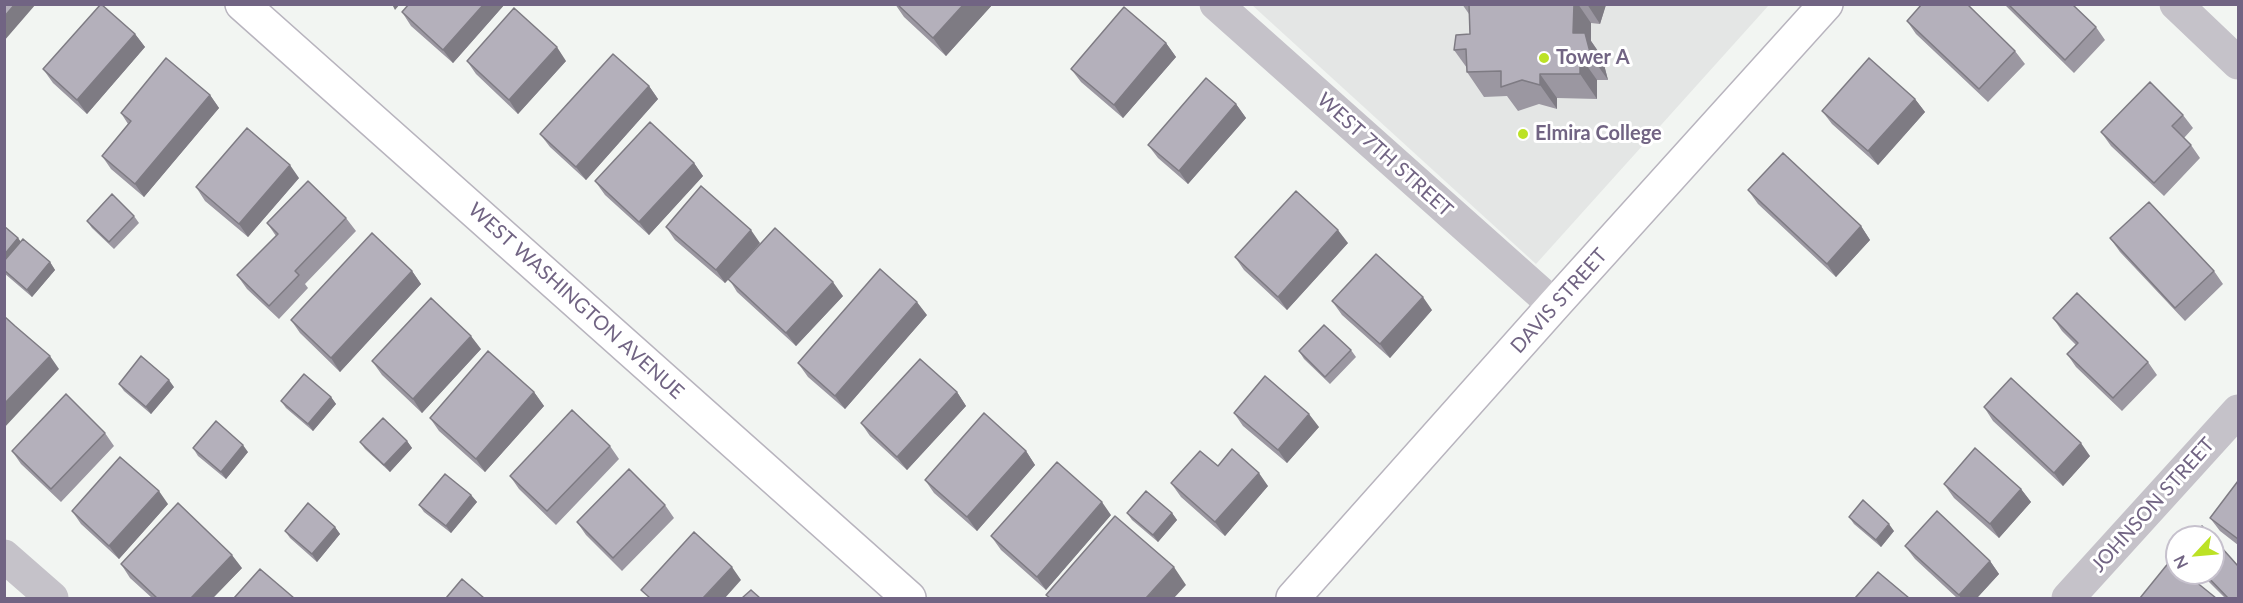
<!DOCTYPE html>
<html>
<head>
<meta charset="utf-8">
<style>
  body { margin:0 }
  #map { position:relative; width:2243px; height:603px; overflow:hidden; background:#f2f5f2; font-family:Lato,sans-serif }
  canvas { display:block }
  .frame { position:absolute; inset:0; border:6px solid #716483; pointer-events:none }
  .north { position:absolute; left:2165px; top:525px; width:60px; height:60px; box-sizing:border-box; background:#fff; border:2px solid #c6c1cd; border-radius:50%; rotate:244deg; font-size:16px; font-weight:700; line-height:24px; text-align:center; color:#716483 }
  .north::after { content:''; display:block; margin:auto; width:21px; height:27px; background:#bce225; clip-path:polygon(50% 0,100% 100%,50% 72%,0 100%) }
</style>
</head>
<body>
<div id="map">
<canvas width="2243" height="603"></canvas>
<div class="frame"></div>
<div class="north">N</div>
</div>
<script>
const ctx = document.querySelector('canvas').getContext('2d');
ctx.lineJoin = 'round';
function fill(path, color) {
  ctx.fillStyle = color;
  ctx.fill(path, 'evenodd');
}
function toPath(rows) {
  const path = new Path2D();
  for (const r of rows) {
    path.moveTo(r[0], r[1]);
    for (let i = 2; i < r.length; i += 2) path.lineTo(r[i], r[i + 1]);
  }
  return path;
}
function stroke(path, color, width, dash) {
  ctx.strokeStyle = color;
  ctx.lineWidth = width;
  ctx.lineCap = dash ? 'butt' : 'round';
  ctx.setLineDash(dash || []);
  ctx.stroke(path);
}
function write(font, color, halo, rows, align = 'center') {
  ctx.font = font + ' Lato,sans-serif';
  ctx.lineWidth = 6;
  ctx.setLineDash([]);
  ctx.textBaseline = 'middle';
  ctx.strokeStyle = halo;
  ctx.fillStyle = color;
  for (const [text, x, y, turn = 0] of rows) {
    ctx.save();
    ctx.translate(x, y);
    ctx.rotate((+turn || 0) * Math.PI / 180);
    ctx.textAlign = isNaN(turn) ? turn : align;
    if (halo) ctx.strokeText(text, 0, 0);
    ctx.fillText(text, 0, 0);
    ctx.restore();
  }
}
const built = toPath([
  [1252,5,1769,5,1536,264]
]);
const street = toPath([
  [1216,4,1554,305],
  [2176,4,2238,63],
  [4,556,52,598],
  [2068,598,2238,411]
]);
const secondary = toPath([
  [242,4,909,598],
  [1293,598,1554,305,1826,4]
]);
const wall = toPath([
  [505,4,453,63,411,26,402,12],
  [895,4,993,4,946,56,904,17],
  [1462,4,1606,4,1600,24,1591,23,1591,41,1602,57,1608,80,1597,80,1597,99,1557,98,1557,109,1539,104,1518,111,1507,96,1484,97,1467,72,1467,68,1454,50,1470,34,1469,14],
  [2004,4,2072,4,2096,27,2105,40,2074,73],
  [1907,21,2015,51,2025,64,1988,102,1916,34],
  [135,34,145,47,87,114,53,83,43,69],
  [1166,43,1176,57,1123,118,1081,82,1071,69],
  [467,61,566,61,518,114,476,74],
  [649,86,658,99,586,180,550,147,540,134],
  [210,95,219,108,144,197,111,169,102,156,128,124,121,113],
  [1915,99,1925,112,1878,165,1832,124,1822,111],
  [1236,104,1246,118,1188,184,1158,158,1148,145],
  [2183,115,2193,128,2184,138,2191,145,2200,158,2164,196,2111,146,2101,132],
  [694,163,703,176,649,235,605,195,595,181],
  [299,178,248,237,205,201,196,187],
  [1748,190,1861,226,1870,240,1836,277,1758,204],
  [134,216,139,223,114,249,92,228,87,221],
  [346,218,356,231,305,284,308,288,279,319,247,289,237,275,276,236,267,223],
  [4,226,18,238,21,242,50,262,55,270,32,297,4,273],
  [666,227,760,243,745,261,843,296,796,346,737,292,729,279,725,283,675,240],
  [2110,238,2214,271,2223,284,2185,321,2120,252],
  [1348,243,1287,310,1244,270,1235,257],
  [412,271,421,284,340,372,300,333,291,320],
  [1332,301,1432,310,1390,358,1342,315],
  [927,315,845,409,808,377,798,363],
  [2053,318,2148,362,2157,375,2122,411,2076,367,2067,354,2076,345,2062,331],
  [481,349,422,413,382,375,372,361],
  [1351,350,1356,357,1330,384,1304,359,1299,351],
  [119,384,174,387,151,414,124,391],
  [534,392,544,406,485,472,439,431,430,418],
  [957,392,966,406,907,470,870,436,861,423],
  [331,397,336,404,313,431,286,408,281,401],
  [1984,407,2090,456,2063,486,1993,421],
  [1234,413,1319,427,1287,463,1243,426],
  [105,433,114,446,61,502,21,464,12,451],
  [407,441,412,448,390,472,365,449,360,442],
  [610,446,619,459,556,525,519,489,510,476],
  [193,448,248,452,226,479,198,456],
  [1026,451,1035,465,977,531,934,493,925,480],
  [1218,466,1268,486,1225,536,1181,497,1171,483],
  [2238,481,2238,545,2220,531,2210,518],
  [1944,484,2021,489,2031,502,1999,538,1954,498],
  [471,495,477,502,451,533,424,512,419,505],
  [168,504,119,559,81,524,72,511],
  [665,505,674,518,622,571,586,535,577,522],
  [1127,513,1172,513,1177,520,1158,542,1132,520],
  [1111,515,1046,590,1001,550,991,536],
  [1849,517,1894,531,1881,547,1854,524],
  [335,527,340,534,317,562,290,538,285,531],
  [1905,546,1990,561,1999,574,1977,598,1957,598,1915,559],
  [121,564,242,568,213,598,152,598,130,578],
  [2238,566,2238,598,2225,598,2200,573,2213,573]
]);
const shadedWall = toPath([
  [15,4,36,4,4,41,4,17],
  [392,4,400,4,395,10],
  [484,4,505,4,453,63,443,50],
  [964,4,993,4,946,56,933,38],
  [1574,4,1578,4,1591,23,1591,41,1602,57,1608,80,1591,56,1573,33],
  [1587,4,1606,5,1600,24],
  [135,34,145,47,87,114,77,100],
  [1166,43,1176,57,1123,118,1114,105],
  [557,47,566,61,518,114,509,100],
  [1580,56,1597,80,1597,99,1580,74],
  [1540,74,1557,98,1557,109,1540,85],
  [649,86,658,99,586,180,576,167],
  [210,95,219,108,144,197,135,184],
  [1915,99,1925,112,1878,165,1868,151],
  [1236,104,1246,118,1188,184,1179,171],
  [694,163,703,176,649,235,639,222],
  [290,165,299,178,248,237,239,224],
  [1861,226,1870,240,1836,277,1827,264],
  [751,230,760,243,725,283,716,270],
  [1338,230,1348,243,1287,310,1278,297],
  [18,238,23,245,4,269,4,255],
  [50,262,55,270,32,297,27,290],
  [412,271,421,284,340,372,331,358],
  [833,282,843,296,796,346,786,333],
  [1423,297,1432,310,1390,358,1380,344],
  [917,302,927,315,845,409,835,396],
  [471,336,481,349,422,413,413,399],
  [50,356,59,369,4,428,4,404],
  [169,380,174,387,151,414,146,407],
  [534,392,544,406,485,472,476,459],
  [957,392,966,406,907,470,897,457],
  [331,397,336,404,313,431,308,424],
  [1309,414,1319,427,1287,463,1278,450],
  [407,441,412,448,390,472,384,465],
  [2081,443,2090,456,2063,486,2054,473],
  [243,445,248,452,226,479,221,472],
  [1026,451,1035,465,977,531,967,517],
  [1259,473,1268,486,1225,536,1215,522],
  [2021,489,2031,502,1999,538,1990,524],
  [159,491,168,504,119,559,109,546],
  [471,495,477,502,451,533,446,526],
  [1102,502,1111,515,1046,590,1037,577],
  [1172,513,1177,520,1158,542,1153,535],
  [1889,524,1894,531,1881,547,1876,540],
  [335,527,340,534,317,562,312,554],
  [232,555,242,568,213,598,191,598],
  [1990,561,1999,574,1977,598,1961,598,1959,595],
  [732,567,741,580,725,598,703,598],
  [1174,567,1186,585,1174,598,1146,598]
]);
const building = toPath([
  [4,4,15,4,4,17,4,4],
  [101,4,135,34,77,100,43,69,101,4],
  [409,4,484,4,443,50,402,12,409,4],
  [897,4,964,4,933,38,897,4],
  [1469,4,1574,4,1573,33,1585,33,1591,56,1580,56,1580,74,1540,74,1540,85,1522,80,1501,87,1501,71,1467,72,1466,49,1454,50,1456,35,1470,34,1469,4],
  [1922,4,1967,4,2015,51,1979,89,1907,21,1922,4],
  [2008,4,2072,4,2096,27,2065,60,2008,4],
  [1124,7,1166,43,1114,105,1071,69,1124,7],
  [514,8,557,47,509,100,467,61,514,8],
  [613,54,649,86,576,167,540,134,613,54],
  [166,58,210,95,135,184,102,156,131,121,121,113,166,58],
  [1869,58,1915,99,1868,151,1822,111,1869,58],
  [1206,78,1236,104,1179,171,1148,145,1206,78],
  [2150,82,2183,115,2172,126,2191,145,2154,183,2101,132,2150,82],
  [650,122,694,163,639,222,595,181,650,122],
  [247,128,290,165,239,224,196,187,247,128],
  [1783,153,1861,226,1827,264,1748,190,1783,153],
  [308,181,346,218,295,271,299,275,269,306,237,275,278,234,267,223,308,181],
  [701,186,751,230,716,270,666,227,701,186],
  [1296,191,1338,230,1278,297,1235,257,1296,191],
  [112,194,134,216,109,242,87,221,112,194],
  [2149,202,2214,271,2175,308,2110,238,2149,202],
  [4,226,18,238,4,255,4,226],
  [775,228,833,282,786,333,728,279,775,228],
  [372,233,412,271,331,358,291,320,372,233],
  [23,239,50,262,27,290,4,270,4,261,23,239],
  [1376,254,1423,297,1380,344,1332,301,1376,254],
  [880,269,917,302,835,396,798,363,880,269],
  [2077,293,2148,362,2113,398,2067,354,2078,343,2053,318,2077,293],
  [431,298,471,336,413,399,372,361,431,298],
  [4,316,15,326,50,356,4,404,4,316],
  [1324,325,1351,350,1325,377,1299,351,1324,325],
  [488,351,534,392,476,459,430,418,488,351],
  [141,356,169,380,146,407,119,384,141,356],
  [920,359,957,392,897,457,861,423,920,359],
  [304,374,331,397,308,424,281,401,304,374],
  [1265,376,1309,414,1278,450,1234,413,1265,376],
  [2011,378,2081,443,2054,473,1984,407,2011,378],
  [66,394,105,433,51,489,12,451,66,394],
  [572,410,610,446,547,511,510,476,572,410],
  [984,413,1026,451,967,517,925,480,984,413],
  [383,418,407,441,384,465,360,442,383,418],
  [216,421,243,445,221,472,193,448,216,421],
  [1975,448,2021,489,1990,524,1944,484,1975,448],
  [1232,449,1259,473,1215,522,1171,483,1200,451,1218,466,1232,449],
  [120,457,159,491,109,546,72,511,120,457],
  [1057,462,1102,502,1037,577,991,536,1057,462],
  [629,469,665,505,613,558,577,522,629,469],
  [445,474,471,495,446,526,419,505,445,474],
  [2238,481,2238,539,2210,518,2238,481],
  [1146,491,1172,513,1153,535,1127,513,1146,491],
  [1863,500,1889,524,1876,540,1849,517,1863,500],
  [178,503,232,555,191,598,157,598,121,564,178,503],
  [308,503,335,527,312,554,285,531,308,503],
  [1937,511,1990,561,1959,595,1905,546,1937,511],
  [1115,516,1174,567,1146,598,1050,598,1046,595,1115,516],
  [2202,526,2212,537,2190,537,2202,526],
  [694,532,732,567,703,598,650,598,641,590,694,532],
  [2213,538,2238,566,2238,597,2237,598,2228,598,2204,573,2213,573,2213,538],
  [2170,561,2177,567,2177,573,2185,573,2216,598,2140,598,2170,561],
  [260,569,294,598,234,598,260,569],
  [1878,572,1909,598,1855,598,1878,572],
  [462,579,484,598,446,598,462,579],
  [751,590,760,598,742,598,751,590]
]);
const markers = [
  [1544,58,6,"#bce225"],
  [1523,134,6,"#bce225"]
];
const poiNames = [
  ["Tower A",1556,58],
  ["Elmira College",1535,134]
];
const streetNames = [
  ["WEST 7TH STREET",1385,155,42],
  ["WEST WASHINGTON AVENUE",576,301,42],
  ["DAVIS STREET",1559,301,-48],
  ["JOHNSON STREET",2153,505,-48]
];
fill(built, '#e4e6e5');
stroke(secondary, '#b8b4be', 36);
stroke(street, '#c5c2c9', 33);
stroke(secondary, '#fff', 33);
fill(wall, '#9b97a1');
fill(shadedWall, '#7e7b83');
fill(building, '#b4b0bb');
stroke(building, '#7e7b83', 1.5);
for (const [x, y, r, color] of markers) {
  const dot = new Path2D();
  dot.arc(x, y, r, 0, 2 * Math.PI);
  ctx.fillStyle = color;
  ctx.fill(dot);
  stroke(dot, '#fff', 2);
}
write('bold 20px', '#716483', '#fff', poiNames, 'left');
write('20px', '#716483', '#fff', streetNames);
</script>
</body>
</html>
